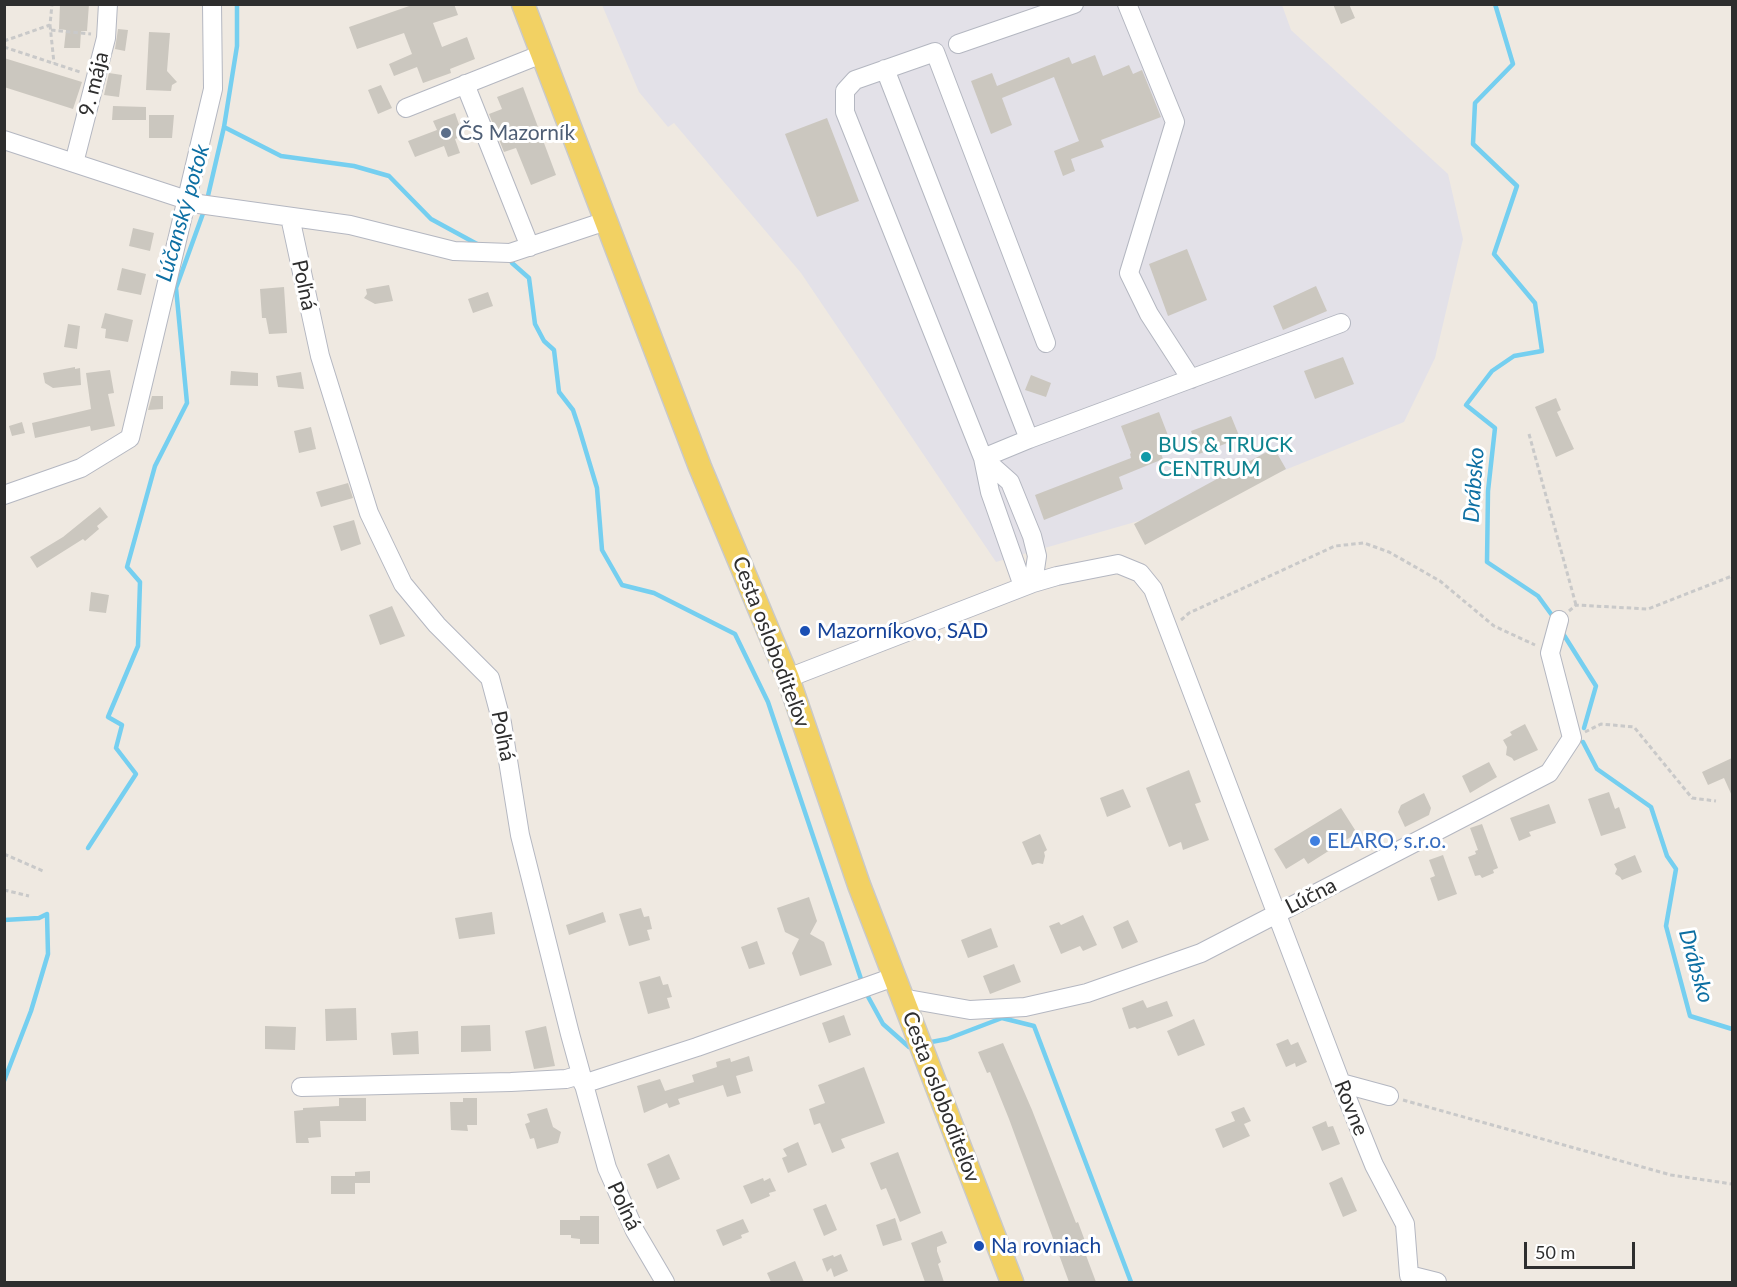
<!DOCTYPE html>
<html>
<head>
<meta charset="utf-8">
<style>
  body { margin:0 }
  #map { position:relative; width:1737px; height:1287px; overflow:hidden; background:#efe9e1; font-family:Lato,sans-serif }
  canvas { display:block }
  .frame { position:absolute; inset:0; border:6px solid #2e2e2e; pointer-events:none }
  .scale { position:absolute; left:1524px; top:1242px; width:111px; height:27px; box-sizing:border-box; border:3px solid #2e2e2e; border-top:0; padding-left:8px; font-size:18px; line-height:21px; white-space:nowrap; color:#2e2e2e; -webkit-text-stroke:4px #fff; paint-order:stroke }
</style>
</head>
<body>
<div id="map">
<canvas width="1737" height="1287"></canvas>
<div class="frame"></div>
<div class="scale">50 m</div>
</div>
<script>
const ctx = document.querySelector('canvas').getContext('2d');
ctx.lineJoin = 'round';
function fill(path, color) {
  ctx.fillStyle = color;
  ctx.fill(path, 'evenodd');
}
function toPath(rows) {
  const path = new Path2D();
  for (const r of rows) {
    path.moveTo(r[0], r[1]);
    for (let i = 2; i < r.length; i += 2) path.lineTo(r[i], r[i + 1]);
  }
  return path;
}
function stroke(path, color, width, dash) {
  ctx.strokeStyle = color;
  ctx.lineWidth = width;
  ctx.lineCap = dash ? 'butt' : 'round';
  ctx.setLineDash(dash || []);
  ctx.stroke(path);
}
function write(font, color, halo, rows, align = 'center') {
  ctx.font = font + ' Lato,sans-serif';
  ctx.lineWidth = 6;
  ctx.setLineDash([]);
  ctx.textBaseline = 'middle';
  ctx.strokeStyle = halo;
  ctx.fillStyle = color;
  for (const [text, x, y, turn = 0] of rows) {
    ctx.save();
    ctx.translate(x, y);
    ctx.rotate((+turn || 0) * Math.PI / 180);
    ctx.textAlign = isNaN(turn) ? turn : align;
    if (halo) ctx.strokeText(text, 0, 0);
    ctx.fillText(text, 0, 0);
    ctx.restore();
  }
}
const industrial = toPath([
  [602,5,1282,5,1291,30,1448,174,1463,239,1435,358,1404,422,1208,501,996,562,801,273,674,123,668,127,639,92]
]);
const stream = toPath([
  [1495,4,1513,64,1475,103,1473,144,1517,186,1494,254,1535,303,1542,351,1514,356,1492,371,1466,405,1495,428,1488,491,1487,562,1538,596,1554,618],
  [224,127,281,156,354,166,389,176,431,219,477,244],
  [207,200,224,127,237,46,237,4],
  [512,263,529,278,535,324,544,341,554,350,559,392,573,410,579,428,597,488,602,550,622,585,654,593,735,634,768,702,863,985],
  [1562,632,1596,686,1584,728],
  [1583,742,1597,769,1651,807,1667,856,1676,869,1666,926,1690,1016,1732,1029],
  [88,848,136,774,116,748,122,725,108,717,138,646,140,582,127,567,155,466,187,403,176,288,205,208],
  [4,920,39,918,47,914,48,954,31,1011,4,1081],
  [866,993,883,1024,909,1047,915,1046],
  [926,1043,947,1039,1002,1018,1034,1026,1131,1282]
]);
const building = toPath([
  [60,4,89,4,87,31,81,31,80,48,64,48,66,30,59,29],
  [415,4,454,4,458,15,433,23,442,47,467,37,475,59,450,69,451,73,423,83,417,67,394,76,389,64,412,54,404,33,357,49,349,27],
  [1333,4,1349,4,1355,18,1341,24],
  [118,29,128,30,125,51,115,49],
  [149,32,170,33,167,71,177,82,172,85,171,91,146,90],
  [1095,55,1103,76,1129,65,1133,74,1142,70,1161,117,1101,140,1104,147,1071,159,1075,171,1063,176,1054,151,1079,141,1054,77,1002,98,1012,125,991,134,971,81,992,73,997,86,1069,57,1072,64],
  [4,58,82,82,73,109,4,87],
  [109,73,122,75,119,97,104,95],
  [381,85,392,108,378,114,368,90],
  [523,87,556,175,531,185,516,148,504,152,489,114,502,109,497,97],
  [113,106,146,107,146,120,112,120],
  [455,113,463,136,455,139,460,153,448,157,444,146,415,157,408,141,437,130,433,121],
  [149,115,174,115,172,138,149,138],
  [827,118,859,201,817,217,785,134],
  [133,228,154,233,150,251,129,246],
  [1187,249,1207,300,1168,316,1149,264],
  [122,268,146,274,141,295,117,290],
  [389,285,393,301,375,304,364,298,367,294,366,289],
  [1316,286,1327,311,1283,330,1273,306],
  [284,287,287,333,269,334,266,318,262,318,260,289],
  [488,292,493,306,473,313,468,299],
  [105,313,133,320,128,342,105,338,106,329,101,328],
  [68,324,80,326,77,349,64,347],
  [1343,357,1354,384,1315,399,1304,371],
  [75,367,75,369,80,368,81,385,53,388,45,383,43,373],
  [110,370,114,393,108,394,115,426,91,431,90,426,35,438,32,423,91,409,86,373],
  [231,371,258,373,258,386,230,385],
  [301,372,304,389,278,387,276,376],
  [1031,375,1051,383,1046,397,1025,390],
  [152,396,163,396,163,409,148,410],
  [1556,398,1561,410,1557,412,1574,449,1556,457,1535,407],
  [1159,412,1169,438,1157,443,1163,459,1119,477,1123,489,1044,520,1035,495,1131,458,1130,454,1131,453,1121,426],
  [1231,416,1240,438,1199,454,1191,431],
  [22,422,25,433,12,436,9,426],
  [311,427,316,449,299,453,294,431],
  [1274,448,1286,469,1145,545,1134,524],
  [348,483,353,498,321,507,316,492],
  [100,507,108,517,97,526,99,529,85,541,83,539,37,568,30,557,63,537],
  [354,520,361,544,341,551,333,526],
  [91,592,109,595,106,613,89,611],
  [392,606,405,636,380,645,369,615],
  [1525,724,1538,750,1514,761,1512,758,1506,755,1507,747,1503,740,1512,735,1510,732],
  [1732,758,1732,796,1724,778,1708,785,1702,772],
  [1489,762,1497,777,1470,793,1462,776],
  [1189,770,1201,802,1195,804,1209,840,1183,850,1181,842,1169,847,1146,788],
  [1123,789,1131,807,1107,817,1100,798],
  [1609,792,1615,809,1619,807,1626,828,1601,836,1588,799],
  [1424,793,1431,808,1429,815,1405,827,1398,812,1401,805],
  [1549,804,1556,823,1529,832,1531,836,1519,841,1510,818],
  [1341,808,1357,833,1308,864,1304,858,1286,869,1274,849],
  [1482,824,1498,868,1493,870,1494,873,1482,878,1480,875,1475,876,1468,857,1476,854,1475,851,1478,850,1470,828],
  [1040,834,1047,850,1044,852,1045,856,1043,864,1038,863,1032,865,1022,842],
  [1443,855,1457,894,1438,901,1430,878,1435,876,1429,860],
  [1635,855,1642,872,1622,880,1620,877,1615,874,1617,869,1614,864],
  [809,897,817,921,810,934,824,942,832,965,800,976,792,953,799,939,785,932,777,908],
  [641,908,644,917,649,916,652,929,647,930,650,940,629,946,619,914],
  [492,912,495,934,459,939,455,918],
  [603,912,606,922,569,935,566,925],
  [1083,915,1097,945,1083,951,1080,946,1061,954,1049,926,1059,922,1061,925],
  [1128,920,1138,942,1122,949,1113,927],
  [991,928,998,947,968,958,961,940],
  [757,941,765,964,749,969,741,947],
  [1014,964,1021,982,990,994,983,976],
  [660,976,663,985,668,984,672,997,667,998,670,1008,648,1014,639,982],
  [1143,1000,1147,1008,1167,1001,1173,1016,1137,1029,1135,1027,1129,1029,1122,1008],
  [356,1008,357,1040,326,1041,325,1009],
  [844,1015,851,1035,829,1043,822,1023],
  [1194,1019,1205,1045,1178,1056,1167,1031],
  [490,1025,491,1051,461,1052,461,1026],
  [265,1026,296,1027,295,1050,265,1049],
  [546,1026,555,1066,534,1069,525,1031],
  [418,1031,419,1054,393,1055,391,1033],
  [1288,1039,1291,1045,1298,1042,1307,1062,1296,1067,1295,1063,1286,1067,1276,1044],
  [1003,1043,1032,1110,1076,1223,1078,1222,1085,1241,1081,1242,1096,1282,1069,1282,1009,1119,990,1072,987,1073,978,1052],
  [749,1056,753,1071,736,1076,741,1093,727,1097,723,1085,678,1099,680,1104,669,1108,667,1103,644,1113,637,1086,660,1079,665,1091,694,1082,692,1075,717,1067,716,1062,730,1058,731,1062],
  [864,1067,885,1123,841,1139,845,1148,832,1153,820,1123,814,1125,809,1109,825,1103,818,1085],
  [339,1098,366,1098,366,1121,320,1121,321,1137,308,1138,309,1143,296,1143,294,1111,303,1110,303,1108,339,1106],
  [463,1098,477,1098,477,1125,467,1125,468,1131,451,1130,450,1102,463,1102],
  [1244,1107,1251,1121,1244,1124,1250,1136,1223,1148,1215,1129,1235,1121,1231,1112],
  [547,1108,553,1127,561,1132,558,1143,537,1149,534,1138,530,1139,525,1124,530,1122,527,1114],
  [1326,1121,1328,1127,1333,1126,1340,1144,1322,1151,1312,1127],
  [798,1142,807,1165,788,1173,782,1158,787,1156,783,1149],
  [898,1152,921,1213,900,1222,886,1188,881,1190,870,1163],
  [669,1154,680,1179,657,1189,647,1164],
  [370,1171,370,1183,355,1183,355,1172],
  [331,1176,355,1176,355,1194,331,1194],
  [1342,1177,1357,1211,1343,1217,1329,1183],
  [763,1178,764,1181,770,1178,776,1191,769,1193,770,1196,751,1204,743,1186],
  [826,1204,837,1230,824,1236,813,1209],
  [580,1216,599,1216,599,1244,580,1244,580,1239,571,1238,571,1235,560,1235,560,1220,580,1220],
  [895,1218,902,1240,883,1246,876,1225],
  [743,1219,749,1232,741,1235,742,1238,723,1246,716,1230],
  [942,1231,947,1243,937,1247,937,1251,941,1262,938,1264,944,1282,925,1282,911,1243],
  [841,1254,848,1271,834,1277,831,1268,827,1272,822,1259,833,1255,834,1257],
  [795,1261,804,1282,771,1282,767,1273]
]);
const path = toPath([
  [50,25,54,63],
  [51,30,91,34],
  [4,41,50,25,52,4],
  [4,47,80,72],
  [1529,434,1576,605],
  [1569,611,1576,605,1648,609,1732,576],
  [1181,620,1189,613,1335,546,1364,543,1389,552,1440,581,1494,626,1535,645],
  [1585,732,1601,724,1634,727,1692,798,1716,801],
  [4,854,43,871],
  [4,890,29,896],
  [1403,1100,1671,1175,1732,1184]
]);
const minor = toPath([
  [1127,4,1175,122,1129,273,1149,314,1191,379],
  [958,44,1074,4],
  [885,69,1029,439,983,458,1010,482,1032,536,1037,556,1033,583],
  [465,84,530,247],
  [406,108,542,54],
  [4,140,199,204,350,225,454,251,510,253,606,221],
  [74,163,106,38,108,4],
  [290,217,320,356,369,513,403,584,437,625,490,678,502,723,520,835,570,1034,607,1168,635,1231,665,1282],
  [1029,439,1341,323],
  [4,495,81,468,130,438,213,89,212,4],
  [1023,586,990,492,983,458,845,112,845,91,855,80,935,52,1046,343],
  [788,678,1033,583,1057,576,1118,564,1140,573,1153,589,1341,1083,1374,1165,1405,1224,1409,1275,1437,1282],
  [902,998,970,1010,1025,1007,1087,993,1201,953,1549,773,1572,738,1550,653,1559,620],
  [1341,1083,1389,1096],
  [583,1084,697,1047,894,977],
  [301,1087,511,1082,566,1079,580,1075]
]);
const major = toPath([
  [523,4,700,467,788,678,859,885,1012,1282]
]);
const markers = [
  [446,133,6,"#5c6f8a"],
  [1146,457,6,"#0f9aa8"],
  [805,631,6,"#1a4fb4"],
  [1315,841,6,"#3f7fe0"],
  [979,1246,6,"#1a4fb4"]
];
const streetNames = [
  ["9. mája",94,84,-76],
  ["Poľná",304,285,78],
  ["Cesta osloboditeľov",771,642,69],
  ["Poľná",503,736,79],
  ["Lúčna",1311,896,-27],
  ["Cesta osloboditeľov",941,1097,69],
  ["Rovne",1351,1108,68],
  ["Poľná",624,1206,65]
];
const serviceNames = [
  ["ČS Mazorník",458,133]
];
const cultureNames = [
  ["BUS & TRUCK",1158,445],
  ["CENTRUM",1158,469]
];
const transitNames = [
  ["Mazorníkovo, SAD",817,631],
  ["Na rovniach",991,1246]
];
const shopNames = [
  ["ELARO, s.r.o.",1327,841]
];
const waterNames = [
  ["Lúčanský potok",183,213,-74],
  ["Drábsko",1474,485,-86],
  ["Drábsko",1696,966,74]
];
fill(industrial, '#e3e1e8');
stroke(stream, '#75cff0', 4.5);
fill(building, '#cbc7bf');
stroke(minor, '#b4b7c1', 20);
stroke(major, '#c9c9c9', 25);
stroke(path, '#c9c9c9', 3, [4.5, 3]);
stroke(minor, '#fff', 18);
stroke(major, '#f2d163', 22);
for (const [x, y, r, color] of markers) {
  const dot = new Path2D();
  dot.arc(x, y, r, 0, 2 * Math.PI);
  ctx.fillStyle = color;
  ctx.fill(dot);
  stroke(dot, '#fff', 2);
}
write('21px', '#2e2e2e', '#fff', streetNames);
write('21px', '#4e5e75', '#fff', serviceNames, 'left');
write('21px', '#0d838f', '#fff', cultureNames, 'left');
write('21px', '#164399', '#fff', transitNames, 'left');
write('21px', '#366cbe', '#fff', shopNames, 'left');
write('italic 22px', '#0d6fa3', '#fff', waterNames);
</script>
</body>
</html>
